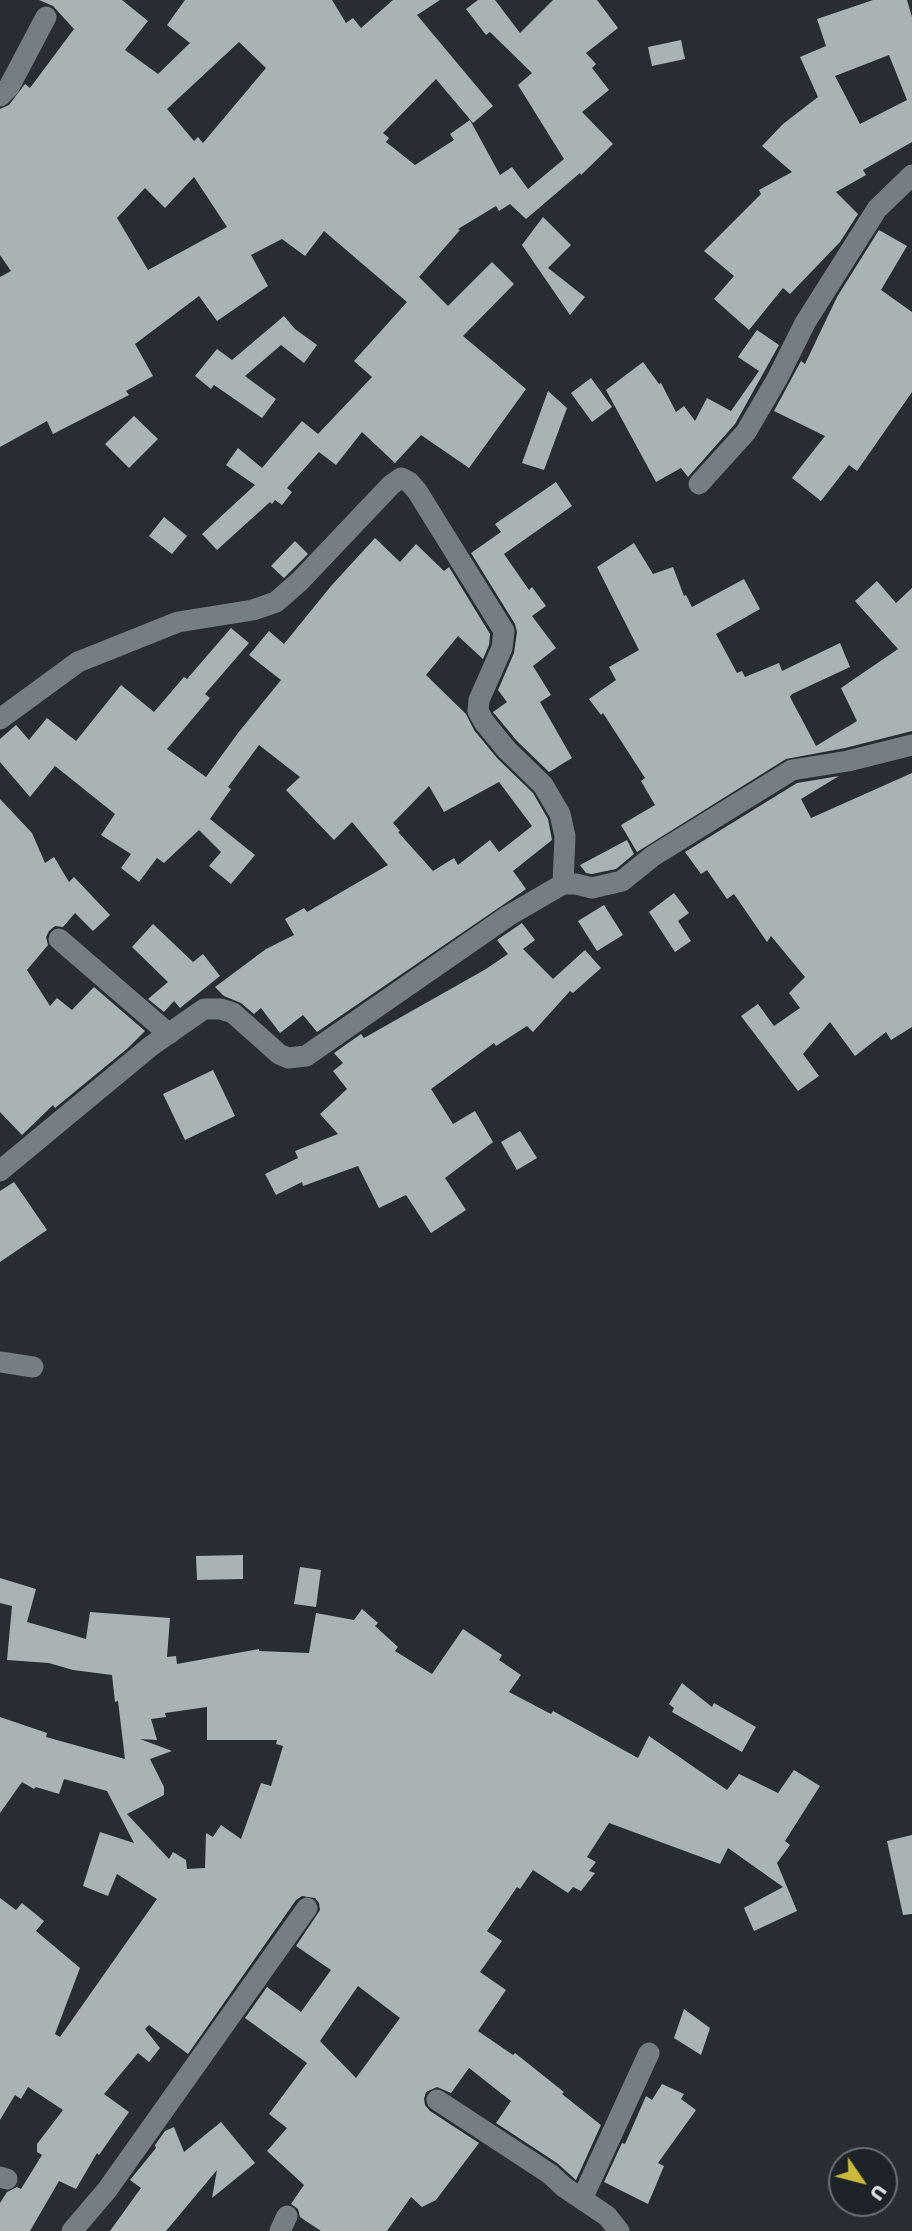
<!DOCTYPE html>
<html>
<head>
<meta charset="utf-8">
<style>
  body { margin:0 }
  #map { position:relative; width:912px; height:2231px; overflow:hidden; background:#272d32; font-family:"Golos Text",sans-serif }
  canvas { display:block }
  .north { position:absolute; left:828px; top:2147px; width:70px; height:70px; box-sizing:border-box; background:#1d2328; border:2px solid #6a6f74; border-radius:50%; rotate:125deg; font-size:19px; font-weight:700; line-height:28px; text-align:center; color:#dee2e5 }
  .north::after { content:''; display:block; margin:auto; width:24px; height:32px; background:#caba3a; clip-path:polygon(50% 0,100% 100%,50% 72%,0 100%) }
</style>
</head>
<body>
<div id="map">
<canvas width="912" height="2231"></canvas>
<div class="north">U</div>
</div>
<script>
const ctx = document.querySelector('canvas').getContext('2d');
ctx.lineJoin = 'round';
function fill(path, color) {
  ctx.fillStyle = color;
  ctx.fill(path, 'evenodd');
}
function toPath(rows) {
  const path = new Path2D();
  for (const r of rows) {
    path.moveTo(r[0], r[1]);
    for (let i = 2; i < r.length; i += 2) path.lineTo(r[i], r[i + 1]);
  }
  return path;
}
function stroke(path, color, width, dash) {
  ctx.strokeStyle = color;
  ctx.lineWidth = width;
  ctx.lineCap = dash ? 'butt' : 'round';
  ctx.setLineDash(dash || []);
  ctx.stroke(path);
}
const building = toPath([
  [39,0,122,0,148,21,125,50,158,74,190,43,167,25,185,0,332,0,346,23,353,18,361,28,393,0,440,0,417,15,493,106,473,123,436,79,383,133,389,138,386,142,415,165,454,140,450,134,470,120,500,175,512,167,528,189,564,159,518,85,532,73,490,32,486,35,466,9,478,0,495,0,520,33,553,0,597,0,618,28,586,53,596,64,592,68,609,90,582,112,613,144,581,175,580,173,526,219,510,204,499,211,496,206,458,229,460,230,419,277,448,306,492,262,514,284,463,336,526,389,469,468,421,435,395,463,362,432,336,465,319,452,287,488,292,492,282,505,275,500,272,504,270,502,217,550,202,534,255,485,226,465,238,448,262,468,302,421,318,434,372,377,354,361,407,302,324,231,305,256,282,239,251,255,268,286,217,321,199,296,135,344,153,376,126,391,129,395,53,434,47,421,0,447,0,277,11,271,0,255,0,109,9,105,25,84,30,88,74,29,53,6],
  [239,42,266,68,203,143,198,137,194,141,167,109],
  [194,177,227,227,148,270,117,218,145,188,165,208],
  [873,0,907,0,912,17,912,142,863,170,866,175,836,192,858,214,840,242,790,294,783,288,749,330,714,299,734,276,704,251,761,194,759,190,792,172,762,146,783,124,818,97,800,57,826,46,817,19],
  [889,55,907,100,860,124,835,76],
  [681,40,685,59,652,66,648,47],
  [543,217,571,245,548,268,585,297,570,315,522,245],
  [879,230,907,246,881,290,912,312,912,392,857,471,849,465,821,501,792,478,825,436,774,411,801,361,805,364,837,297],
  [284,316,295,329,317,345,304,363,281,345,245,376,276,399,262,418,214,385,211,389,195,376,217,349,232,360],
  [757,330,779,345,735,424,688,477,681,468,656,482,606,390,643,362,659,384,661,383,676,412,684,406,695,421,707,398,731,411,759,371,738,357],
  [591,378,612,407,592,422,571,393],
  [548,391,567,408,544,470,522,463],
  [134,416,158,439,129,468,105,444],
  [556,482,572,506,504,554,529,590,532,587,546,606,532,616,556,648,533,666,551,695,540,702,572,758,549,772,517,741,493,712,507,702,498,690,514,653,517,632,515,624,471,553,501,532,495,524],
  [164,517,187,536,172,554,149,536],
  [375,538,400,562,416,544,444,571,449,567,490,634,489,645,483,659,458,636,426,675,466,714,474,730,497,758,533,793,548,819,552,840,513,871,526,889,516,896,317,1032,303,1015,280,1033,261,1008,254,1014,241,1003,224,996,215,987,266,949,294,935,285,919,304,908,307,912,388,865,352,822,334,840,286,790,300,777,259,745,228,787,231,789,210,819,255,855,231,884,209,866,221,852,199,830,164,863,157,858,139,882,121,868,131,854,101,835,115,814,55,766,30,797,0,762,0,739,16,725,29,740,47,718,76,741,121,685,154,712,184,677,187,679,231,628,249,643,205,694,210,698,167,749,206,777,238,733,281,680,249,655,269,631,284,644,331,586],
  [499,782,532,826,499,852,490,840,458,865,454,858,433,871,398,832,400,831,393,823,429,786,444,812],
  [295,541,308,554,284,578,271,566],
  [634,543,653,574,673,567,684,596,686,595,692,607,744,579,760,609,716,634,737,673,742,671,745,677,779,663,782,671,840,643,850,667,792,694,790,697,816,746,857,721,841,688,898,649,855,601,877,581,896,603,912,588,912,731,845,748,786,759,637,852,621,825,655,805,641,781,645,778,603,713,601,715,589,699,616,680,609,667,639,650,597,567],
  [912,773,912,1027,891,1040,886,1032,855,1056,830,1022,803,1054,819,1076,798,1091,741,1016,758,1004,774,1026,800,1008,789,993,805,977,771,936,767,942,734,894,727,899,707,870,701,874,685,852,797,783,839,776,801,799,811,818],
  [0,799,32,833,45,863,54,857,69,882,74,877,110,915,93,931,75,913,63,927,55,926,49,931,46,937,48,945,27,970,50,1006,57,998,72,1010,94,987,145,1031,128,1048,55,1108,53,1105,22,1135,0,1112],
  [627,840,634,854,616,869,592,874,586,873,580,865],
  [674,893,689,913,678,921,691,941,675,952,649,912],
  [604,905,623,935,597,951,578,921],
  [522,923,535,940,523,949,553,979,585,950,601,968,573,993,570,991,533,1032,527,1026,496,1046,494,1043,431,1089,453,1124,475,1111,493,1142,445,1178,466,1210,431,1233,406,1195,379,1208,358,1166,303,1186,302,1182,276,1195,265,1174,298,1158,295,1151,338,1134,320,1114,347,1089,333,1071,343,1063,334,1053,361,1034,364,1038,486,969,508,954,497,940],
  [153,924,193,962,203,954,220,976,180,1008,174,1001,164,1012,148,999,168,982,132,947],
  [213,1070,235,1116,185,1140,163,1094],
  [520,1131,537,1158,517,1170,501,1142],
  [14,1182,47,1230,0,1262,0,1191],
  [243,1555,243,1579,197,1580,196,1556],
  [300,1567,321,1570,316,1607,294,1604],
  [0,1578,36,1589,27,1622,86,1639,90,1612,170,1618,167,1657,176,1656,177,1664,259,1649,259,1651,309,1653,316,1613,354,1620,362,1609,378,1623,375,1626,398,1647,395,1651,432,1674,463,1629,502,1655,499,1660,521,1675,509,1692,551,1714,553,1711,638,1758,649,1736,727,1790,739,1774,778,1793,794,1770,820,1786,785,1841,790,1845,777,1863,797,1911,754,1931,744,1908,783,1887,728,1848,720,1864,609,1823,587,1857,596,1862,589,1871,595,1873,581,1891,573,1887,568,1893,533,1870,520,1889,517,1887,487,1931,502,1941,480,1972,506,1990,478,2031,513,2055,515,2053,564,2092,562,2094,601,2125,576,2180,557,2163,496,2123,511,2101,469,2068,451,2093,437,2087,426,2092,424,2099,425,2105,430,2111,479,2143,436,2200,422,2207,411,2197,387,2231,321,2231,300,2217,298,2209,291,2204,304,2185,267,2151,287,2128,269,2114,307,2063,245,2018,267,1987,301,2012,331,1970,296,1946,320,1910,319,1903,315,1898,302,1896,296,1900,188,2054,149,2025,145,2029,160,2048,149,2062,138,2053,104,2094,129,2112,99,2155,97,2153,76,2189,59,2181,30,2231,0,2231,0,2203,7,2192,17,2187,21,2189,42,2155,37,2152,37,2144,63,2110,28,2087,21,2099,15,2095,0,2120,0,1898,16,1910,22,1903,44,1921,36,1931,80,1968,55,2034,60,2037,157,1899,117,1874,108,1896,83,1886,100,1832,134,1843,107,1791,64,1779,59,1794,36,1787,34,1789,22,1782,0,1813,0,1717,47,1733,46,1737,125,1759,118,1701,115,1702,112,1675,73,1670,49,1663,7,1660,12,1606,0,1603],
  [207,1707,207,1740,277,1740,276,1744,283,1746,271,1786,261,1783,241,1839,221,1825,213,1837,206,1833,205,1868,187,1869,186,1860,173,1852,169,1859,127,1814,164,1795,164,1787,150,1759,172,1751,140,1739,157,1740,151,1719,166,1717,165,1713],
  [358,1986,400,2018,356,2078,320,2041],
  [682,1683,712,1707,714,1703,756,1727,742,1752,672,1712,674,1708,669,1704],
  [912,1835,912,1914,903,1915,887,1841],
  [684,2009,710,2028,701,2055,674,2038],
  [662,2084,684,2094,681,2099,696,2110,658,2163,664,2166,648,2204,604,2182,622,2143,625,2144,646,2096,652,2100],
  [221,2122,255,2163,212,2198,217,2170,166,2231,110,2231,141,2188,130,2180,156,2148,155,2145,165,2131,174,2127,184,2152]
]);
const street = toPath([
  [0,96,9,87,46,17],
  [699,484,746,432,777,379,805,323,877,209,912,175],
  [0,719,78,662,178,622,253,610,276,602,300,581,391,485,401,478,409,482,417,491,504,631,502,648,479,700,478,711,484,722,507,750,543,785,560,814,565,836,563,884],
  [59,939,169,1034],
  [0,1171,151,1046,204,1009,221,1009,233,1013,279,1054,288,1058,306,1056,508,916,563,884,576,884,592,888,622,881,653,856,792,770,848,761,912,745],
  [0,1362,33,1367],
  [437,2100,550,2174,564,2187,607,2216,619,2231],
  [0,2177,7,2179],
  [582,2199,649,2053],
  [72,2231,107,2190,307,1908],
  [280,2231,287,2216]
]);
fill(building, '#a9b3b6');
stroke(street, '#767d83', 21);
</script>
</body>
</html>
